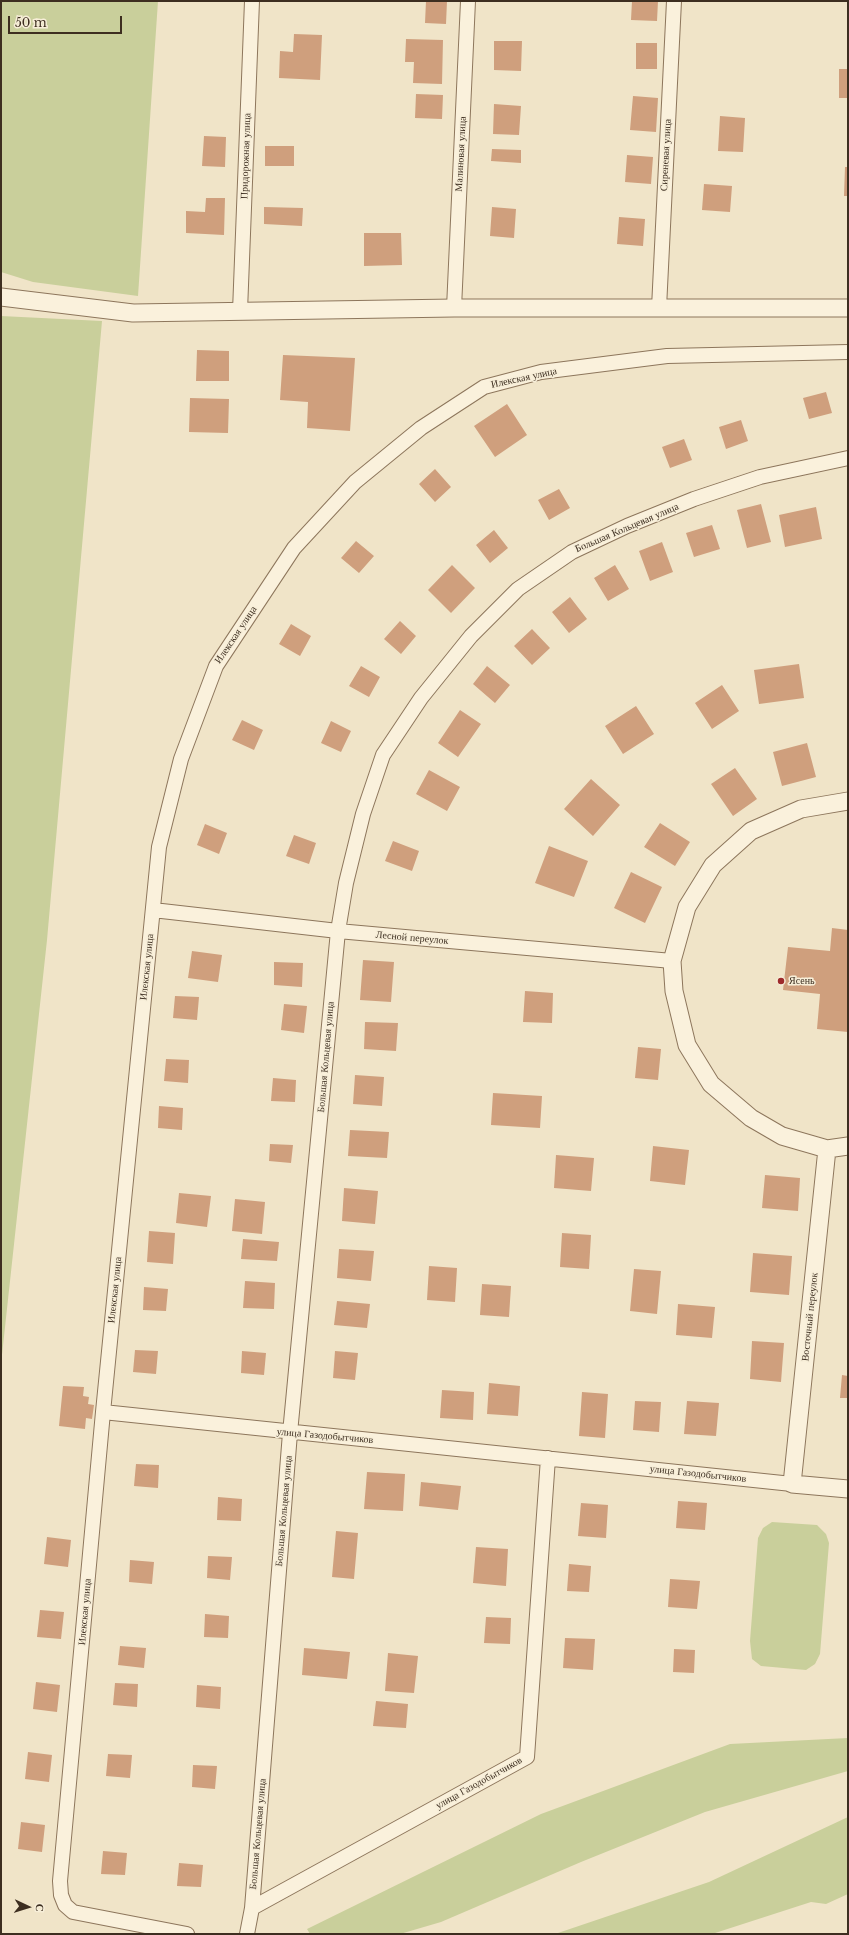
<!DOCTYPE html>
<html>
<head>
<meta charset="utf-8">
<style>
  body { margin:0 }
  #map { position:relative; width:849px; height:1935px; overflow:hidden; background:#f0e4c8; font-family:"Libre Baskerville",serif }
  canvas { display:block }
  .frame { position:absolute; inset:0; border:2px solid #3d2e20; pointer-events:none }
  .north { position:absolute; left:8px; top:1887px; width:40px; height:40px; -webkit-text-stroke:3px #f7eed8; paint-order:stroke; rotate:94deg; font-size:11px; font-weight:700; line-height:16px; text-align:center; color:#3d2e20 }
  .north::after { content:''; display:block; margin:auto; width:14px; height:18px; background:#3d2e20; clip-path:polygon(50% 0,100% 100%,50% 72%,0 100%) }
  .scale { position:absolute; left:8px; top:16px; width:114px; height:18px; box-sizing:border-box; border:2px solid #3d2e20; border-top:0; padding-left:5px; font-size:12px; line-height:14px; white-space:nowrap; color:#3d2e20; -webkit-text-stroke:3px #f7eed8; paint-order:stroke }
</style>
</head>
<body>
<div id="map">
<canvas width="849" height="1935"></canvas>
<div class="frame"></div>
<div class="north">С</div>
<div class="scale">50 m</div>
</div>
<script>
const ctx = document.querySelector('canvas').getContext('2d');
ctx.lineJoin = 'round';
function fill(path, color) {
  ctx.fillStyle = color;
  ctx.fill(path, 'evenodd');
}
function toPath(rows) {
  const path = new Path2D();
  for (const r of rows) {
    path.moveTo(r[0], r[1]);
    for (let i = 2; i < r.length; i += 2) path.lineTo(r[i], r[i + 1]);
  }
  return path;
}
function stroke(path, color, width, dash) {
  ctx.strokeStyle = color;
  ctx.lineWidth = width;
  ctx.lineCap = dash ? 'butt' : 'round';
  ctx.setLineDash(dash || []);
  ctx.stroke(path);
}
function write(font, color, halo, rows, align = 'center') {
  ctx.font = font + ' "Libre Baskerville",serif';
  ctx.lineWidth = 3;
  ctx.setLineDash([]);
  ctx.textBaseline = 'middle';
  ctx.strokeStyle = halo;
  ctx.fillStyle = color;
  for (const [text, x, y, turn = 0] of rows) {
    ctx.save();
    ctx.translate(x, y);
    ctx.rotate((+turn || 0) * Math.PI / 180);
    ctx.textAlign = isNaN(turn) ? turn : align;
    if (halo) ctx.strokeText(text, 0, 0);
    ctx.fillText(text, 0, 0);
    ctx.restore();
  }
}
const green = toPath([
  [1,1,158,1,138,296,33,282,1,272],
  [1,316,102,321,47,940,1,1364],
  [772,1522,817,1525,826,1534,829,1543,820,1654,815,1664,806,1670,761,1666,752,1659,750,1641,758,1538,763,1528],
  [848,1738,848,1771,705,1812,581,1862,441,1922,400,1934,310,1934,307,1929,541,1814,730,1744],
  [848,1817,848,1894,826,1904,811,1902,712,1934,555,1934,709,1882]
]);
const building = toPath([
  [426,1,447,1,446,24,425,23],
  [632,1,658,1,657,21,631,20],
  [294,34,322,35,320,80,279,78,280,51,293,52],
  [406,39,443,40,442,84,413,83,414,62,405,62],
  [494,41,522,41,521,71,494,70],
  [636,43,657,43,657,69,636,69],
  [839,69,848,69,848,98,839,98],
  [416,94,443,95,442,119,415,118],
  [633,96,658,98,656,132,630,130],
  [494,104,521,106,519,135,493,134],
  [720,116,745,118,743,152,718,151],
  [204,136,226,137,225,167,202,166],
  [265,146,294,146,294,166,265,166],
  [492,149,521,150,521,163,491,161],
  [627,155,653,157,651,184,625,182],
  [845,167,848,167,848,196,844,196],
  [704,184,732,186,730,212,702,210],
  [206,198,225,198,224,235,186,233,186,211,205,212],
  [264,207,303,208,302,226,264,224],
  [492,207,516,209,514,238,490,236],
  [619,217,645,219,643,246,617,244],
  [364,233,401,233,402,265,364,266],
  [197,350,229,351,229,381,196,381],
  [283,355,355,358,350,431,307,428,308,402,280,400],
  [826,392,832,413,809,419,803,398],
  [190,398,229,399,228,433,189,432],
  [507,404,527,435,495,457,474,426],
  [741,420,748,441,726,449,719,427],
  [684,439,692,460,670,468,662,447],
  [435,469,451,487,435,502,419,484],
  [559,489,570,508,549,520,538,500],
  [761,504,771,542,747,548,737,510],
  [816,507,822,539,785,547,779,515],
  [712,525,720,549,694,557,686,533],
  [494,530,508,548,490,563,476,545],
  [356,541,374,556,359,573,341,558],
  [662,542,673,572,650,581,639,551],
  [452,565,475,588,451,613,428,590],
  [615,565,629,589,608,601,594,578],
  [570,597,587,619,569,633,552,612],
  [400,621,416,636,401,654,384,639],
  [291,624,311,636,300,656,279,644],
  [532,629,550,648,532,665,514,646],
  [799,664,804,698,759,704,754,670],
  [361,666,380,677,369,697,349,686],
  [487,666,510,685,495,703,473,684],
  [722,685,739,711,712,729,695,703],
  [636,706,654,734,623,754,605,726],
  [460,710,481,724,458,757,438,743],
  [242,720,263,730,254,750,232,740],
  [331,721,351,731,341,752,321,743],
  [807,743,816,777,782,786,773,752],
  [735,768,757,799,733,816,711,784],
  [429,770,460,787,447,811,416,794],
  [591,779,620,805,593,836,564,809],
  [660,823,690,842,675,866,644,847],
  [205,824,227,833,219,854,197,845],
  [294,835,316,843,309,864,286,856],
  [393,841,419,851,412,871,385,861],
  [549,846,588,861,574,897,535,883],
  [631,872,662,887,645,923,614,908],
  [832,928,848,930,848,1032,817,1029,820,994,783,990,788,947,830,951],
  [192,951,222,955,218,982,188,978],
  [363,960,394,962,391,1002,360,1000],
  [274,962,303,963,302,987,274,985],
  [525,991,553,993,552,1023,523,1022],
  [175,996,199,997,197,1020,173,1018],
  [284,1004,307,1006,304,1033,281,1030],
  [365,1022,398,1023,396,1051,364,1049],
  [638,1047,661,1049,658,1080,635,1078],
  [166,1059,189,1060,188,1083,164,1081],
  [355,1075,384,1077,382,1106,353,1104],
  [273,1078,296,1080,295,1102,271,1101],
  [493,1093,542,1096,540,1128,491,1125],
  [159,1106,183,1108,182,1130,158,1128],
  [350,1130,389,1132,387,1158,348,1156],
  [270,1144,293,1145,291,1163,269,1161],
  [653,1146,689,1150,685,1185,650,1181],
  [556,1155,594,1158,591,1191,554,1188],
  [765,1175,800,1178,798,1211,762,1208],
  [344,1188,378,1191,375,1224,342,1221],
  [179,1193,211,1196,207,1227,176,1223],
  [235,1199,265,1202,262,1234,232,1231],
  [149,1231,175,1233,173,1264,147,1262],
  [562,1233,591,1235,589,1269,560,1267],
  [243,1239,279,1242,277,1261,241,1259],
  [339,1249,374,1251,371,1281,337,1278],
  [753,1253,792,1256,789,1295,750,1292],
  [429,1266,457,1268,455,1302,427,1300],
  [634,1269,661,1271,657,1314,630,1311],
  [245,1281,275,1283,274,1309,243,1308],
  [482,1284,511,1286,509,1317,480,1315],
  [144,1287,168,1289,166,1311,143,1310],
  [337,1301,370,1304,367,1328,334,1325],
  [678,1304,715,1307,712,1338,676,1335],
  [752,1341,784,1343,781,1382,750,1379],
  [135,1350,158,1351,156,1374,133,1372],
  [242,1351,266,1353,264,1375,241,1373],
  [335,1351,358,1353,355,1380,333,1378],
  [842,1375,848,1376,848,1398,840,1398],
  [489,1383,520,1386,518,1416,487,1414],
  [63,1386,84,1387,83,1396,89,1397,88,1404,94,1405,92,1419,86,1418,85,1429,59,1426],
  [442,1390,474,1392,473,1420,440,1418],
  [582,1392,608,1394,605,1438,579,1436],
  [635,1401,661,1402,659,1432,633,1430],
  [687,1401,719,1403,716,1436,684,1434],
  [136,1464,159,1465,158,1488,134,1486],
  [367,1472,405,1474,403,1511,364,1509],
  [421,1482,461,1486,458,1510,419,1506],
  [218,1497,242,1499,241,1521,217,1520],
  [678,1501,707,1503,705,1530,676,1528],
  [581,1503,608,1505,606,1538,578,1536],
  [336,1531,358,1533,354,1579,332,1577],
  [47,1537,71,1540,68,1567,44,1564],
  [476,1547,508,1549,506,1586,473,1583],
  [208,1556,232,1557,230,1580,207,1578],
  [130,1560,154,1562,152,1584,129,1582],
  [569,1564,591,1566,589,1592,567,1591],
  [670,1579,700,1581,697,1609,668,1607],
  [40,1610,64,1612,61,1639,37,1637],
  [205,1614,229,1616,228,1638,204,1637],
  [486,1617,511,1618,510,1644,484,1643],
  [565,1638,595,1639,593,1670,563,1668],
  [120,1646,146,1648,144,1668,118,1665],
  [304,1648,350,1652,347,1679,302,1675],
  [674,1649,695,1650,694,1673,673,1672],
  [388,1653,418,1656,414,1693,385,1691],
  [36,1682,60,1685,57,1712,33,1709],
  [115,1683,138,1684,137,1707,113,1705],
  [197,1685,221,1687,220,1709,196,1707],
  [376,1701,408,1704,406,1728,373,1726],
  [28,1752,52,1755,49,1782,25,1779],
  [108,1754,132,1755,130,1778,106,1776],
  [193,1765,217,1766,215,1789,192,1787],
  [21,1822,45,1825,42,1852,18,1849],
  [103,1851,127,1853,125,1875,101,1874],
  [179,1863,203,1865,201,1887,177,1886]
]);
const minor = toPath([
  [454,308,468,1],
  [659,308,674,1],
  [240,311,252,1],
  [153,910,338,931,672,961],
  [103,1412,792,1484],
  [252,1908,527,1757,548,1458],
  [187,1934,73,1912,65,1905,61,1895,60,1881,103,1412,159,847,181,759,216,666,294,548,355,482,421,428,484,387,541,372,667,356,848,352],
  [247,1934,252,1908,290,1433,338,931,346,883,363,814,383,755,421,698,471,636,518,589,572,552,627,526,694,499,760,477,848,458]
]);
const tertiary = toPath([
  [1,297,133,313,454,308,848,308],
  [848,801,801,809,751,831,713,865,687,907,672,961,674,991,687,1045,711,1084,751,1118,782,1136,827,1149,848,1146],
  [827,1149,792,1484,848,1489]
]);
const markers = [
  [781,981,4,"#9e2a2b"]
];
const streetNames = [
  ["Малиновая улица",461,154,-87],
  ["Сиреневая улица",666,155,-87],
  ["Придорожная улица",246,156,-88],
  ["Илекская улица",524,378,-12],
  ["Большая Кольцевая улица",627,528,-23],
  ["Илекская улица",236,635,-56],
  ["Лесной переулок",412,938,5],
  ["Илекская улица",147,967,-84],
  ["Большая Кольцевая улица",326,1057,-85],
  ["Илекская улица",115,1290,-84],
  ["Восточный переулок",810,1317,-84],
  ["улица Газодобытчиков",325,1436,5],
  ["улица Газодобытчиков",698,1474,6],
  ["Большая Кольцевая улица",284,1511,-85],
  ["Илекская улица",85,1612,-85],
  ["улица Газодобытчиков",479,1783,-29],
  ["Большая Кольцевая улица",258,1834,-85]
];
const poiNames = [
  ["Ясень",789,981]
];
fill(green, '#c9cf9b');
fill(building, '#cf9f7d');
stroke(minor, '#8d765c', 16);
stroke(tertiary, '#8d765c', 19);
stroke(minor, '#faf1dc', 14);
stroke(tertiary, '#faf1dc', 17);
for (const [x, y, r, color] of markers) {
  const dot = new Path2D();
  dot.arc(x, y, r, 0, 2 * Math.PI);
  ctx.fillStyle = color;
  ctx.fill(dot);
  stroke(dot, '#f7eed8', 1.5);
}
write('10px', '#3d2e20', '#f7eed8', streetNames);
write('10px', '#3d2e20', '#f7eed8', poiNames, 'left');
</script>
</body>
</html>
